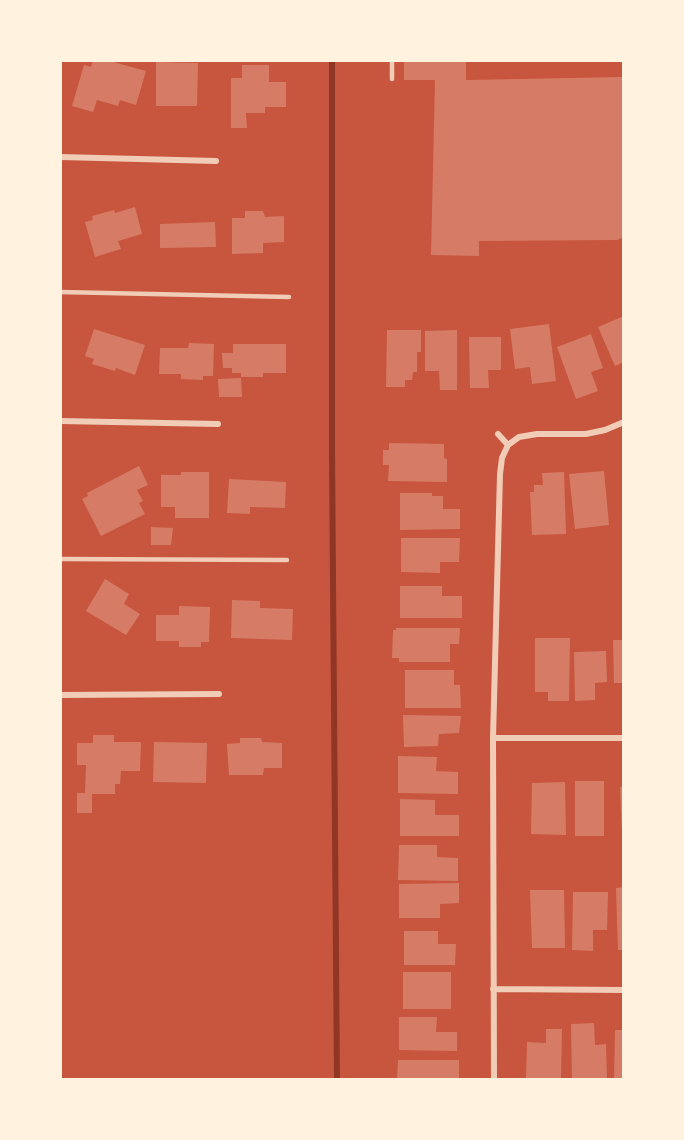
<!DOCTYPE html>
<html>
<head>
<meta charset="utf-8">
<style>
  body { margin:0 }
  #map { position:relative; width:684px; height:1140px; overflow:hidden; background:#c8553d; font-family:"Exo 2",sans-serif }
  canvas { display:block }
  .frame { position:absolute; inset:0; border:62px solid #fff3e0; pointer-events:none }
</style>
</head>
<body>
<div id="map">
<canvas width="684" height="1140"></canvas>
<div class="frame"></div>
</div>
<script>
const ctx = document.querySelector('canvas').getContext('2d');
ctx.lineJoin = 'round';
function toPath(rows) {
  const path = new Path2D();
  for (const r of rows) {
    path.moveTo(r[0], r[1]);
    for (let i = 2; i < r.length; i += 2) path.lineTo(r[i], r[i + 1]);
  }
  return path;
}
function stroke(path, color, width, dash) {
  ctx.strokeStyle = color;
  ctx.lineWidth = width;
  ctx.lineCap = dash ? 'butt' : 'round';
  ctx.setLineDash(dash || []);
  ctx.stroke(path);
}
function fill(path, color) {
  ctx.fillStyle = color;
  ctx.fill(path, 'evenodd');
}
const stream = toPath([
  [332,60,332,455,337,1080]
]);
const building = toPath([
  [93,60,106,60,146,71,136,105,120,100,118,106,97,100,93,112,72,106,84,65,91,67],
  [404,60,466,60,466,80,624,77,624,237,617,240,479,241,479,256,431,255,435,80,404,80],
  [156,62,198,63,197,106,156,106],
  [242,65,269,65,269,82,286,82,286,107,265,107,265,113,246,113,247,128,231,128,231,78,242,78],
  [135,207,142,234,118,241,121,249,95,257,85,222,93,220,92,216,114,210,115,213],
  [245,211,263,211,265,217,284,216,284,242,263,243,263,253,232,254,232,218,245,218],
  [215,222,216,247,160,248,160,224],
  [624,316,624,362,615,366,598,327],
  [549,324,556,381,532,384,530,367,515,369,510,329],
  [94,329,145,345,135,375,116,368,115,371,92,364,94,359,85,356],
  [387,330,421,330,421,352,417,352,417,372,413,372,412,380,405,380,405,387,386,387],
  [457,330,457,390,440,390,439,371,425,371,425,331],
  [591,334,603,368,591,372,598,391,576,399,557,347],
  [469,337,501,337,501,370,488,370,489,388,470,388],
  [189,343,214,344,213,376,203,376,203,380,181,379,181,374,159,374,160,348,188,348],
  [233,344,286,344,286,373,263,373,263,377,241,377,241,373,232,373,232,368,223,368,222,353,233,353],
  [241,378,242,397,219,397,218,379],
  [389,443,444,444,444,458,447,459,447,482,388,481,389,465,383,465,383,450,389,450],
  [139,466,148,485,137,490,143,501,139,503,145,514,101,536,82,499,88,496,87,493],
  [604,471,609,525,575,529,569,474],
  [181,472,209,472,209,518,175,518,175,507,161,507,161,475,181,475],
  [564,472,566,534,532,535,530,492,534,492,534,485,543,485,542,473],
  [229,479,286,482,285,508,250,507,250,514,227,513],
  [400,493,432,493,432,496,443,496,443,509,460,509,460,529,400,530],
  [151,527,173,528,171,545,151,545],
  [401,538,460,538,459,562,440,562,440,573,401,572],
  [105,579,129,594,124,604,140,614,126,635,86,611],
  [400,586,442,586,442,596,462,596,462,618,400,618],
  [232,600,260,601,260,608,293,609,292,640,231,638],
  [179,606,210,607,209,642,201,642,201,647,179,647,179,641,156,641,156,615,179,615],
  [396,628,460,628,459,644,450,644,450,662,399,662,399,658,392,658,393,630,396,630],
  [535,638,570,638,569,701,548,701,548,692,535,692],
  [613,640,624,640,624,683,614,683],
  [606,651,607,682,595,683,595,700,575,701,574,652],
  [405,670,454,670,454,685,460,685,461,708,405,708],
  [403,715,461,716,459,733,439,734,438,746,404,747],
  [93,735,114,735,114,742,141,742,140,771,121,771,120,784,115,784,115,794,92,794,92,813,77,813,77,793,85,793,86,765,77,765,77,743,93,743],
  [240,738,261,738,262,742,282,743,282,768,264,768,263,775,229,775,227,744,240,743],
  [154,742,207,743,206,783,153,782],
  [398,756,437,757,436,771,458,772,458,794,398,793],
  [575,781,604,781,604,836,575,836],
  [565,782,566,835,531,834,532,783],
  [620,787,624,787,624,834,622,834],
  [400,799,435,800,435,815,459,815,459,836,400,836],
  [399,845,437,845,437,857,458,858,458,881,398,880],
  [459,883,459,903,440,904,440,918,399,918,399,884],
  [624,887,624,950,618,950,616,888],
  [530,890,564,890,565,948,532,948],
  [573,892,608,892,607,930,593,930,593,951,572,950],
  [404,931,438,931,438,944,456,944,455,965,404,965],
  [403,972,451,972,451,1009,403,1009],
  [399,1017,437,1017,436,1032,457,1032,457,1051,399,1050],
  [594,1023,595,1045,606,1044,607,1080,572,1080,571,1024],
  [546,1029,562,1029,561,1080,526,1080,527,1042,546,1043],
  [615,1030,624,1030,624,1080,614,1080],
  [398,1060,459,1060,459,1078,447,1078,447,1080,397,1080]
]);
const service = toPath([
  [392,60,392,79],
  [60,292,289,297],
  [60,559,287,560]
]);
const minor = toPath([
  [60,157,216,161],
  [60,421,218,424],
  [498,434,508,445,519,437,537,434,586,434,605,430,624,422],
  [60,695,219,694],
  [493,738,624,738],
  [493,989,624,990],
  [494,1080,493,738,500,474,502,458,508,445]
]);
stroke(stream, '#8f3625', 6);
fill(building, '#d67c66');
stroke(service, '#f1ccb7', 4.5);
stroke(minor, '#f1ccb7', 6);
</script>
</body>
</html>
